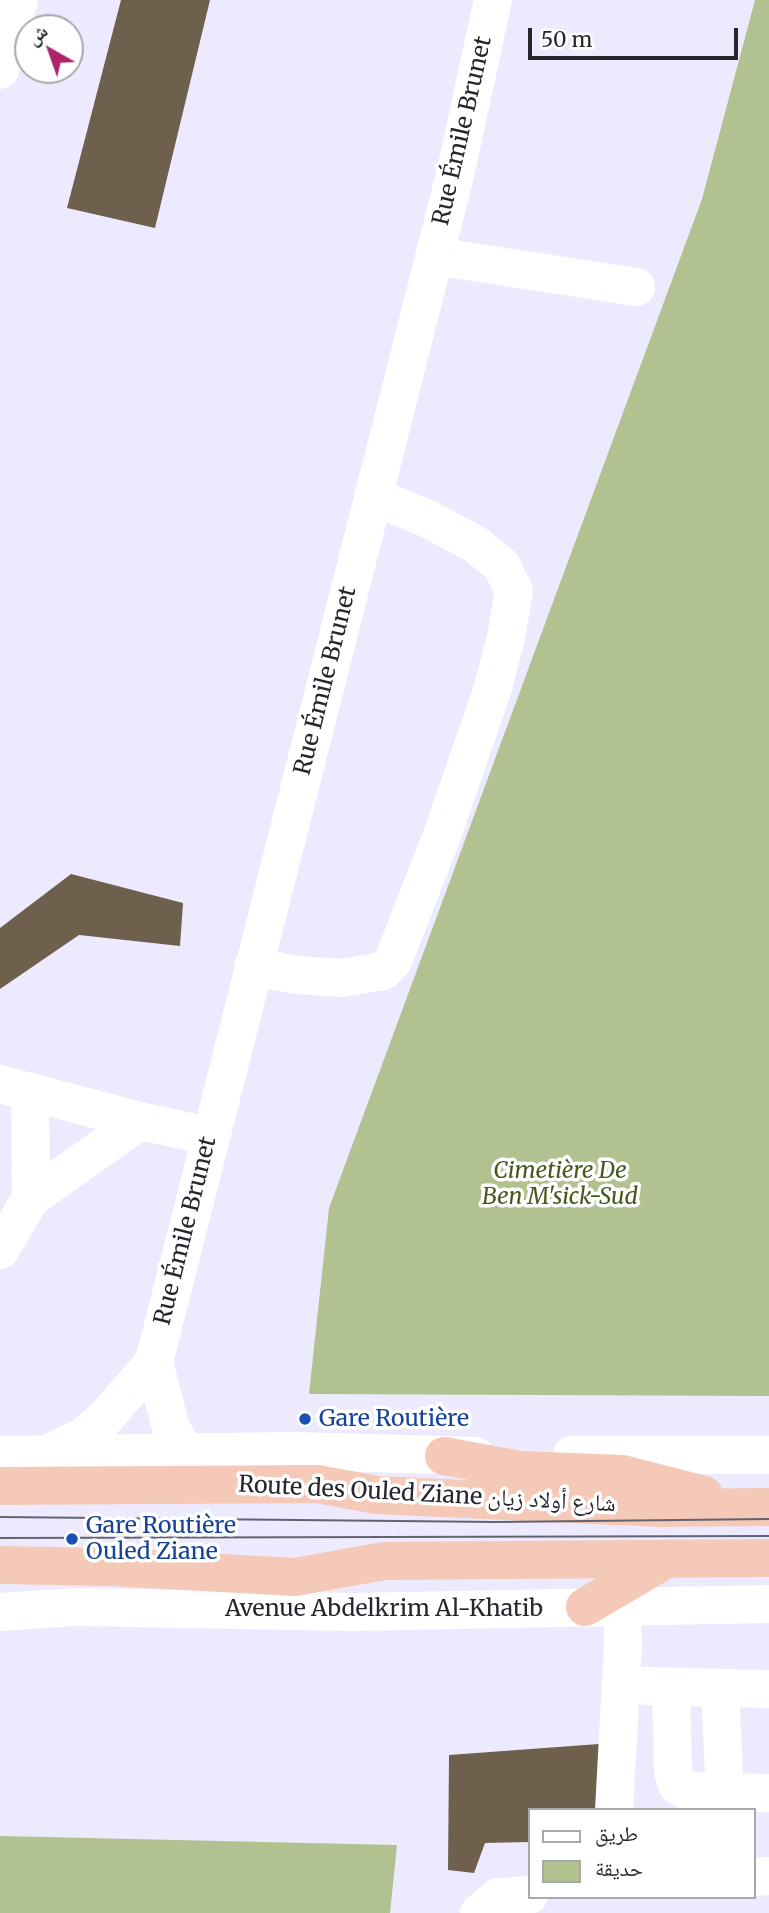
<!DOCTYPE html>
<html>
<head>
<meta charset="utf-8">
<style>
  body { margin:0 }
  #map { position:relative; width:769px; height:1913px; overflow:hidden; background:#edeaff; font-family:Merriweather,"Noto Naskh Arabic",serif }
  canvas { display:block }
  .legend { position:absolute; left:528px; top:1808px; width:228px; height:91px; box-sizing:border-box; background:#fff; border:2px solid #a9a8ac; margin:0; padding:9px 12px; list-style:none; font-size:21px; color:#27262f }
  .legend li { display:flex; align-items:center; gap:14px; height:35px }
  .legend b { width:35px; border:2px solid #a9a8ac }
  .north { position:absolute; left:14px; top:14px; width:70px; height:70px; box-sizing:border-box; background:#fff; border:2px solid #a9a8ac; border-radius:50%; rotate:320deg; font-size:19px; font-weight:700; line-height:28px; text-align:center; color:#27262f }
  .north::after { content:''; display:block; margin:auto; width:24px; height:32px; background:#ac2469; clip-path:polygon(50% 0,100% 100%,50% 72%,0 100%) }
  .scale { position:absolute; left:528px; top:28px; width:210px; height:32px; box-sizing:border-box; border:4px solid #27262f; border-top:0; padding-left:9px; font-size:21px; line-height:24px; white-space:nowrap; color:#27262f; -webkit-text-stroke:5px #fff; paint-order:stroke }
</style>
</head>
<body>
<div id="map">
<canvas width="769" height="1913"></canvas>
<ul class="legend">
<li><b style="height:9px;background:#fff"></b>طريق</li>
<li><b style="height:19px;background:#b1c290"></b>حديقة</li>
</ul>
<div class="north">ش</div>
<div class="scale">50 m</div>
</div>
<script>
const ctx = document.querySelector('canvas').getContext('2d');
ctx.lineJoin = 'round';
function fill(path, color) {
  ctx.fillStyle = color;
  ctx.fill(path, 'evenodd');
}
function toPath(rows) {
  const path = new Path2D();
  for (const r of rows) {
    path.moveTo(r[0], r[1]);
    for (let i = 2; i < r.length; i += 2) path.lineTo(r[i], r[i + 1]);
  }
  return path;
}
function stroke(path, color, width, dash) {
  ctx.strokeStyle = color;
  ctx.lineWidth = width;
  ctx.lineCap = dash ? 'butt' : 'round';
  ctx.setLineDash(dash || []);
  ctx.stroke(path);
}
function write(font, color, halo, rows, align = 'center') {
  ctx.font = font + ' Merriweather,"Noto Naskh Arabic",serif';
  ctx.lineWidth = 7;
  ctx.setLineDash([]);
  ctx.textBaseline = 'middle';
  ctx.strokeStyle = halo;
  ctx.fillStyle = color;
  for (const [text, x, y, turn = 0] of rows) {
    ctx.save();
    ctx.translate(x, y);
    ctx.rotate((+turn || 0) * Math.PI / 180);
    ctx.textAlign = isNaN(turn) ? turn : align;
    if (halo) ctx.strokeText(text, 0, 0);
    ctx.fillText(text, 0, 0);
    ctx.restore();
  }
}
const green = toPath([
  [755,0,769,0,769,1396,309,1394,329,1208,702,199],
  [0,1836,397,1845,390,1913,0,1913]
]);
const building = toPath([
  [121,0,210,0,155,228,67,208],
  [71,874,183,903,180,946,79,935,0,989,0,928],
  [599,1744,598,1810,529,1810,529,1842,485,1843,474,1873,448,1870,449,1755]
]);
const minor = toPath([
  [0,70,19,0],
  [434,256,636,287],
  [253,967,297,975,342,978,383,971,393,961,441,838,492,691,506,638,514,591,501,565,475,544,428,519,373,496],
  [0,1084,140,1121,210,1136],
  [30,1092,31,1198],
  [0,1250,31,1198,140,1121],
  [154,1362,171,1428,185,1453],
  [47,1454,84,1436,105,1418,154,1362,455,175,493,0],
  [0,1455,294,1451,476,1456],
  [572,1455,769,1455],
  [0,1612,76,1607,352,1612,769,1604],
  [646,1686,769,1689],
  [671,1687,673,1772,677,1785,687,1791,769,1793],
  [720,1688,725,1794],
  [614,1810,623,1644,622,1606],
  [753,1877,769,1876],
  [479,1913,498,1897,529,1895]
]);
const highway = toPath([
  [444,1456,520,1470,622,1474,704,1495],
  [0,1486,317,1484,377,1495,659,1508,769,1507],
  [0,1565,110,1567,295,1577,384,1561,769,1558],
  [585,1607,665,1560]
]);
const tram = toPath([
  [0,1517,496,1522,769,1519],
  [0,1538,769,1536]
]);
const markers = [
  [305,1419,7,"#1a4fb4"],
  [72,1539,7,"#1a4fb4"]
];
const streetNames = [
  ["Rue Émile Brunet",463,131,-77],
  ["Rue Émile Brunet",326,681,-76],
  ["Rue Émile Brunet",186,1231,-76],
  ["Route des Ouled Ziane شارع أولاد زيان",427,1495,3],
  ["Avenue Abdelkrim Al-Khatib",384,1609]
];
const parkNames = [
  ["Cimetière De",560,1171],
  ["Ben M'sick-Sud",560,1197]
];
const transitNames = [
  ["Gare Routière",319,1419],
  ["Gare Routière",86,1526],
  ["Ouled Ziane",86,1552]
];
fill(green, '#b1c290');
fill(building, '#6e604c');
stroke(minor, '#fff', 38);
stroke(highway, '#f5c9b7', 38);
stroke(tram, '#64626f', 2);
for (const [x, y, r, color] of markers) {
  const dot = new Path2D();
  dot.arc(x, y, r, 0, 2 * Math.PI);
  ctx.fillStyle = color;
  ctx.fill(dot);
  stroke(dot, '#fff', 2.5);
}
write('23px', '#27262f', '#fff', streetNames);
write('italic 23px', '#47581c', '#fff', parkNames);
write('23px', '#164399', '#fff', transitNames, 'left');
</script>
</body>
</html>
